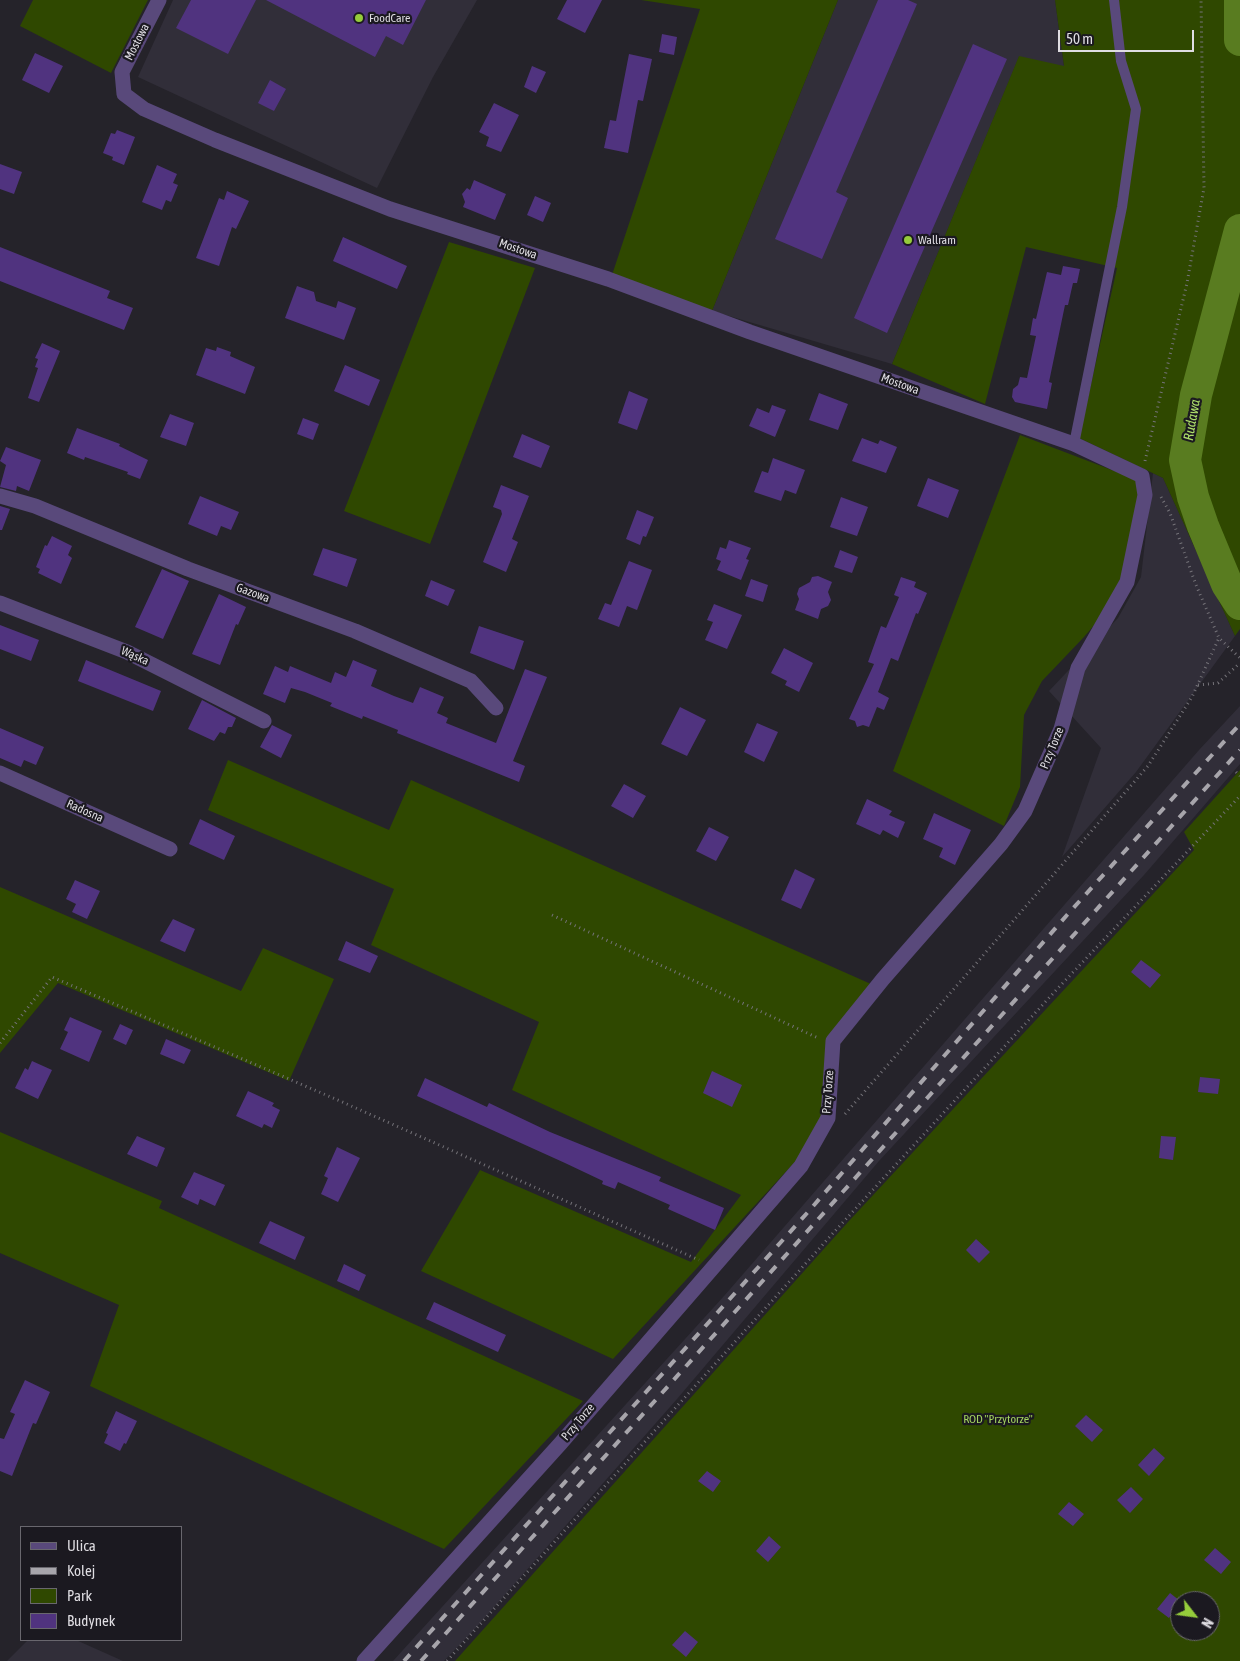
<!DOCTYPE html>
<html>
<head>
<meta charset="utf-8">
<style>
  body { margin:0 }
  #map { position:relative; width:1240px; height:1661px; overflow:hidden; background:#25232a; font-family:"Asap Condensed",sans-serif }
  canvas { display:block }
  .legend { position:absolute; left:20px; top:1526px; width:162px; height:115px; box-sizing:border-box; background:#1b1920; border:1px solid #69676e; margin:0; padding:6px 9px; list-style:none; font-size:15px; color:#dfdde2 }
  .legend li { display:flex; align-items:center; gap:10px; height:25px }
  .legend b { width:25px; border:1px solid #69676e }
  .north { position:absolute; left:1170px; top:1591px; width:50px; height:50px; box-sizing:border-box; background:#1b1920; border:1px solid #69676e; border-radius:50%; rotate:120deg; font-size:14px; font-weight:700; line-height:20px; text-align:center; color:#dfdde2 }
  .north::after { content:''; display:block; margin:auto; width:18px; height:22px; background:#95cc3b; clip-path:polygon(50% 0,100% 100%,50% 72%,0 100%) }
  .scale { position:absolute; left:1058px; top:30px; width:136px; height:22px; box-sizing:border-box; border:2px solid #dfdde2; border-top:0; padding-left:6px; font-size:15px; line-height:18px; white-space:nowrap; color:#dfdde2; -webkit-text-stroke:4px #1b1920; paint-order:stroke }
</style>
</head>
<body>
<div id="map">
<canvas width="1240" height="1661"></canvas>
<ul class="legend">
<li><b style="height:6px;background:#59497b"></b>Ulica</li>
<li><b style="height:6px;background:#a7a5ab"></b>Kolej</li>
<li><b style="height:14px;background:#2f4800"></b>Park</li>
<li><b style="height:14px;background:#50337f"></b>Budynek</li>
</ul>
<div class="north">N</div>
<div class="scale">50 m</div>
</div>
<script>
const ctx = document.querySelector('canvas').getContext('2d');
ctx.lineJoin = 'round';
function fill(path, color) {
  ctx.fillStyle = color;
  ctx.fill(path, 'evenodd');
}
function toPath(rows) {
  const path = new Path2D();
  for (const r of rows) {
    path.moveTo(r[0], r[1]);
    for (let i = 2; i < r.length; i += 2) path.lineTo(r[i], r[i + 1]);
  }
  return path;
}
function stroke(path, color, width, dash) {
  ctx.strokeStyle = color;
  ctx.lineWidth = width;
  ctx.lineCap = dash ? 'butt' : 'round';
  ctx.setLineDash(dash || []);
  ctx.stroke(path);
}
function write(font, color, halo, rows, align = 'center') {
  ctx.font = font + ' "Asap Condensed",sans-serif';
  ctx.lineWidth = 4.5;
  ctx.setLineDash([]);
  ctx.textBaseline = 'middle';
  ctx.strokeStyle = halo;
  ctx.fillStyle = color;
  for (const [text, x, y, turn = 0] of rows) {
    ctx.save();
    ctx.translate(x, y);
    ctx.rotate((+turn || 0) * Math.PI / 180);
    ctx.textAlign = isNaN(turn) ? turn : align;
    if (halo) ctx.strokeText(text, 0, 0);
    ctx.fillText(text, 0, 0);
    ctx.restore();
  }
}
const built = toPath([
  [173,0,477,0,433,77,377,188,138,77],
  [838,0,1055,0,1064,67,1019,57,892,364,712,311],
  [1153,473,1163,478,1235,636,1136,772,1062,857,1101,748,1049,691,1118,618,1141,577],
  [1240,706,1240,764,1144,875,879,1161,677,1399,474,1630,444,1661,393,1661,724,1296,1199,750],
  [28,1640,76,1640,123,1661,7,1661]
]);
const green = toPath([
  [33,0,148,0,111,73,20,26],
  [641,0,838,0,712,311,612,275,700,9],
  [1055,0,1240,0,1240,629,1235,636,1163,478,1079,438,1117,268,1026,247,985,404,892,364,1019,56,1064,66],
  [449,242,535,268,430,544,344,511],
  [1020,435,1138,480,1138,546,1119,596,1084,637,1042,681,1024,715,1020,787,1004,826,893,771],
  [228,760,389,830,411,780,880,988,838,1047,824,1119,805,1151,613,1359,421,1271,480,1170,691,1262,741,1195,512,1090,539,1022,371,945,394,889,208,810],
  [1240,770,1240,1661,455,1661,848,1222,1194,850,1184,832],
  [1180,1601,1210,1601,1210,1631,1180,1631],
  [0,887,241,991,263,948,334,979,289,1081,58,983,0,1053],
  [0,1132,162,1201,159,1208,583,1401,444,1549,90,1386,119,1305,0,1253]
]);
const river = toPath([
  [1240,0,1240,40],
  [1240,230,1196,395,1185,460,1193,497,1203,526,1227,584,1240,604]
]);
const building = toPath([
  [191,0,256,0,228,54,176,28],
  [266,0,426,0,403,45,386,36,375,57],
  [567,0,602,0,585,33,557,19],
  [878,0,908,0,917,4,836,192,848,198,822,259,775,239],
  [662,34,677,37,674,55,659,52],
  [973,44,1007,59,887,333,854,318],
  [35,53,63,66,49,93,22,80],
  [629,54,652,59,643,101,638,100,628,153,604,148,610,120,616,121],
  [532,66,546,72,536,93,524,87],
  [270,80,286,89,274,111,258,103],
  [494,103,519,115,501,152,486,146,489,137,479,132],
  [117,130,135,137,124,165,112,160,113,157,103,153,111,133,115,134],
  [0,164,22,172,14,194,0,189],
  [157,165,177,174,173,183,178,185,171,202,166,200,162,210,142,202],
  [474,180,506,194,495,220,463,207,465,202,462,194,467,188,470,190],
  [227,191,249,201,236,229,232,227,219,266,196,258,219,198,224,200],
  [535,196,551,203,543,222,527,215],
  [343,237,407,266,397,289,333,261],
  [0,247,110,291,107,298,133,308,124,330,0,281],
  [1063,266,1080,269,1077,283,1073,283,1068,305,1065,305,1049,382,1052,383,1047,409,1015,402,1012,397,1013,389,1018,385,1020,377,1027,378,1036,336,1030,335,1033,318,1036,319,1047,272,1061,275],
  [297,286,314,292,316,301,336,308,338,301,356,308,344,340,285,318],
  [42,343,60,351,39,402,28,398,38,368,35,367,38,359,35,358],
  [217,347,231,352,230,356,255,367,245,394,196,375,206,348,216,351],
  [345,365,380,380,369,406,334,391],
  [629,391,648,399,637,430,618,423],
  [819,393,848,404,838,430,809,420],
  [772,405,786,410,775,437,749,426,757,408,769,413],
  [170,414,194,423,186,446,160,437],
  [303,418,319,424,313,440,297,434],
  [77,428,120,444,119,446,148,460,140,479,127,474,128,472,85,457,84,460,67,453],
  [522,434,550,446,541,468,513,457],
  [862,438,878,444,880,440,897,447,886,473,852,461],
  [6,447,41,460,29,491,17,486,16,491,0,487,6,465,0,461],
  [773,458,805,470,796,494,785,490,781,501,754,492,762,471,768,473],
  [928,478,959,490,948,518,917,506],
  [501,485,529,496,512,539,518,542,506,572,483,562,502,514,501,510,493,507],
  [200,496,239,512,231,530,221,526,217,536,188,524],
  [841,497,868,507,857,536,830,527],
  [0,506,10,509,2,530,0,530],
  [637,510,654,517,646,537,643,536,640,545,626,539],
  [52,536,72,546,68,555,72,558,61,584,38,573,40,569,36,567,45,545,47,546],
  [729,540,751,548,746,559,749,560,741,580,717,570,721,561,716,559,720,547,726,549],
  [323,548,357,559,347,587,313,575],
  [840,550,858,557,852,573,834,567],
  [629,561,652,570,637,610,627,606,619,627,598,619,605,603,611,605],
  [162,569,189,581,163,639,135,627],
  [818,576,832,582,828,592,831,600,828,606,821,609,818,619,795,610,799,599,797,594,799,588,810,582,812,577],
  [901,577,916,582,914,587,927,593,918,614,916,613,898,661,891,658,878,692,889,698,884,710,877,707,869,727,863,725,857,727,855,721,849,719,874,664,868,662,881,626,886,628,899,597,894,595],
  [751,579,768,585,763,602,745,596],
  [431,580,455,590,448,606,425,596],
  [219,594,246,607,238,625,236,624,220,665,192,654],
  [714,604,742,615,727,649,705,640,713,622,707,620],
  [0,625,39,640,31,661,0,649],
  [479,626,524,641,514,670,470,653],
  [784,648,813,663,799,692,785,685,787,681,771,673],
  [86,660,161,691,153,711,78,681],
  [353,660,377,670,371,686,394,696,413,703,420,687,444,697,437,713,448,718,446,723,496,743,525,669,547,677,513,761,525,766,519,782,397,733,398,730,363,716,362,719,330,706,332,703,305,692,291,688,285,703,263,694,275,666,288,672,290,666,331,683,335,672,346,677],
  [202,700,236,718,232,727,228,727,225,734,220,732,214,741,188,729],
  [680,707,706,720,687,756,661,744],
  [757,723,778,732,764,762,744,752],
  [272,725,292,735,281,758,260,747],
  [0,728,44,747,36,765,24,760,21,767,0,758],
  [624,784,646,796,633,818,611,806],
  [867,799,892,811,889,815,905,822,898,838,883,830,880,835,856,824],
  [934,813,971,830,955,865,939,857,943,848,923,839],
  [200,819,235,836,224,860,189,844],
  [709,827,729,837,716,861,696,851],
  [795,869,815,879,801,909,781,900],
  [75,880,100,891,87,919,72,912,76,904,66,899],
  [173,919,195,929,185,952,160,941],
  [346,941,378,956,370,973,338,960],
  [1141,960,1161,975,1150,988,1131,972],
  [70,1017,102,1031,89,1062,60,1049,68,1032,64,1030],
  [120,1024,133,1030,126,1045,113,1039],
  [166,1039,191,1050,184,1064,160,1054],
  [32,1061,52,1070,38,1099,15,1088,25,1068,28,1070],
  [712,1071,742,1085,732,1107,703,1093],
  [1200,1077,1220,1079,1218,1094,1198,1092],
  [425,1078,487,1107,489,1103,550,1132,661,1177,659,1181,724,1208,715,1230,668,1209,670,1205,618,1182,615,1189,602,1184,603,1181,565,1163,417,1096],
  [248,1091,274,1103,272,1106,280,1110,272,1128,264,1124,262,1128,236,1116],
  [137,1136,165,1148,157,1167,127,1154],
  [1161,1136,1176,1137,1173,1160,1159,1158],
  [337,1147,360,1158,338,1202,321,1194,328,1178,324,1176],
  [194,1172,225,1185,215,1206,200,1199,198,1205,181,1197],
  [270,1221,305,1237,295,1260,259,1243],
  [976,1239,990,1252,979,1263,966,1250],
  [344,1264,366,1275,359,1291,337,1281],
  [434,1302,506,1335,498,1352,426,1319],
  [25,1380,50,1392,36,1424,33,1423,12,1476,0,1471,0,1438,4,1439,15,1414,10,1412],
  [116,1411,137,1421,126,1444,124,1443,120,1451,104,1443,108,1434,106,1433],
  [1086,1415,1103,1430,1092,1442,1075,1426],
  [1154,1448,1165,1458,1149,1476,1138,1465],
  [707,1471,721,1481,713,1492,698,1481],
  [1131,1487,1143,1499,1130,1513,1117,1500],
  [1069,1502,1084,1514,1073,1526,1058,1514],
  [769,1536,781,1547,768,1562,756,1551],
  [1215,1548,1231,1562,1221,1574,1204,1560],
  [1170,1593,1180,1601,1169,1618,1157,1609],
  [685,1631,698,1642,686,1657,672,1645]
]);
const path = toPath([
  [1145,461,1187,283,1204,188,1201,0],
  [1161,497,1170,513,1196,585,1219,638,1240,658],
  [1198,685,1218,683,1240,663],
  [1236,772,1240,776],
  [552,915,818,1038],
  [0,1043,52,977,340,1101,699,1260],
  [845,1114,1148,766,1192,697,1219,638],
  [447,1661,835,1231,1059,987,1240,796]
]);
const lane = toPath([
  [1074,444,1122,207,1136,109,1121,61,1114,0]
]);
const street = toPath([
  [159,0,122,72,124,94,144,109,215,140,390,209,608,279,750,332,1074,444,1142,476,1145,495,1127,582,1078,668,1061,729,1025,811,1001,844,883,979,833,1041,828,1118,801,1166,560,1444,364,1661],
  [0,496,35,506,188,569,355,631,471,681,496,708],
  [0,603,127,652,264,721],
  [0,773,170,849]
]);
const rail = toPath([
  [404,1661,808,1212,1067,915,1240,724],
  [421,1661,1240,750]
]);
const markers = [
  [359,18,5,"#95cc3b"],
  [908,240,5,"#95cc3b"]
];
const poiNames = [
  ["FoodCare",369,18],
  ["Wallram",918,240]
];
const streetNames = [
  ["Mostowa",137,42,-63],
  ["Mostowa",518,249,19],
  ["Mostowa",900,384,20],
  ["Gazowa",253,593,20],
  ["Wąska",135,656,24],
  ["Przy Torze",1052,748,-68],
  ["Radosna",85,811,24],
  ["Przy Torze",828,1092,-86],
  ["Przy Torze",578,1422,-50]
];
const parkNames = [
  ["ROD \"Przytorze\"",998,1419]
];
const waterNames = [
  ["Rudawa",1192,420,-80]
];
fill(built, '#312e39');
fill(green, '#2f4800');
stroke(river, '#597c20', 32);
fill(building, '#50337f');
stroke(path, '#757379', 3, [1, 4]);
stroke(lane, '#59497b', 10);
stroke(street, '#59497b', 15);
stroke(rail, '#a7a5ab', 4, [9, 9]);
for (const [x, y, r, color] of markers) {
  const dot = new Path2D();
  dot.arc(x, y, r, 0, 2 * Math.PI);
  ctx.fillStyle = color;
  ctx.fill(dot);
  stroke(dot, '#1b1920', 2);
}
write('12px', '#dfdde2', '#1b1920', poiNames, 'left');
write('12px', '#dfdde2', '#1b1920', streetNames);
write('12px', '#a3d360', '#1b1920', parkNames);
write('italic 14px', '#adde6a', '#1b1920', waterNames);
</script>
</body>
</html>
